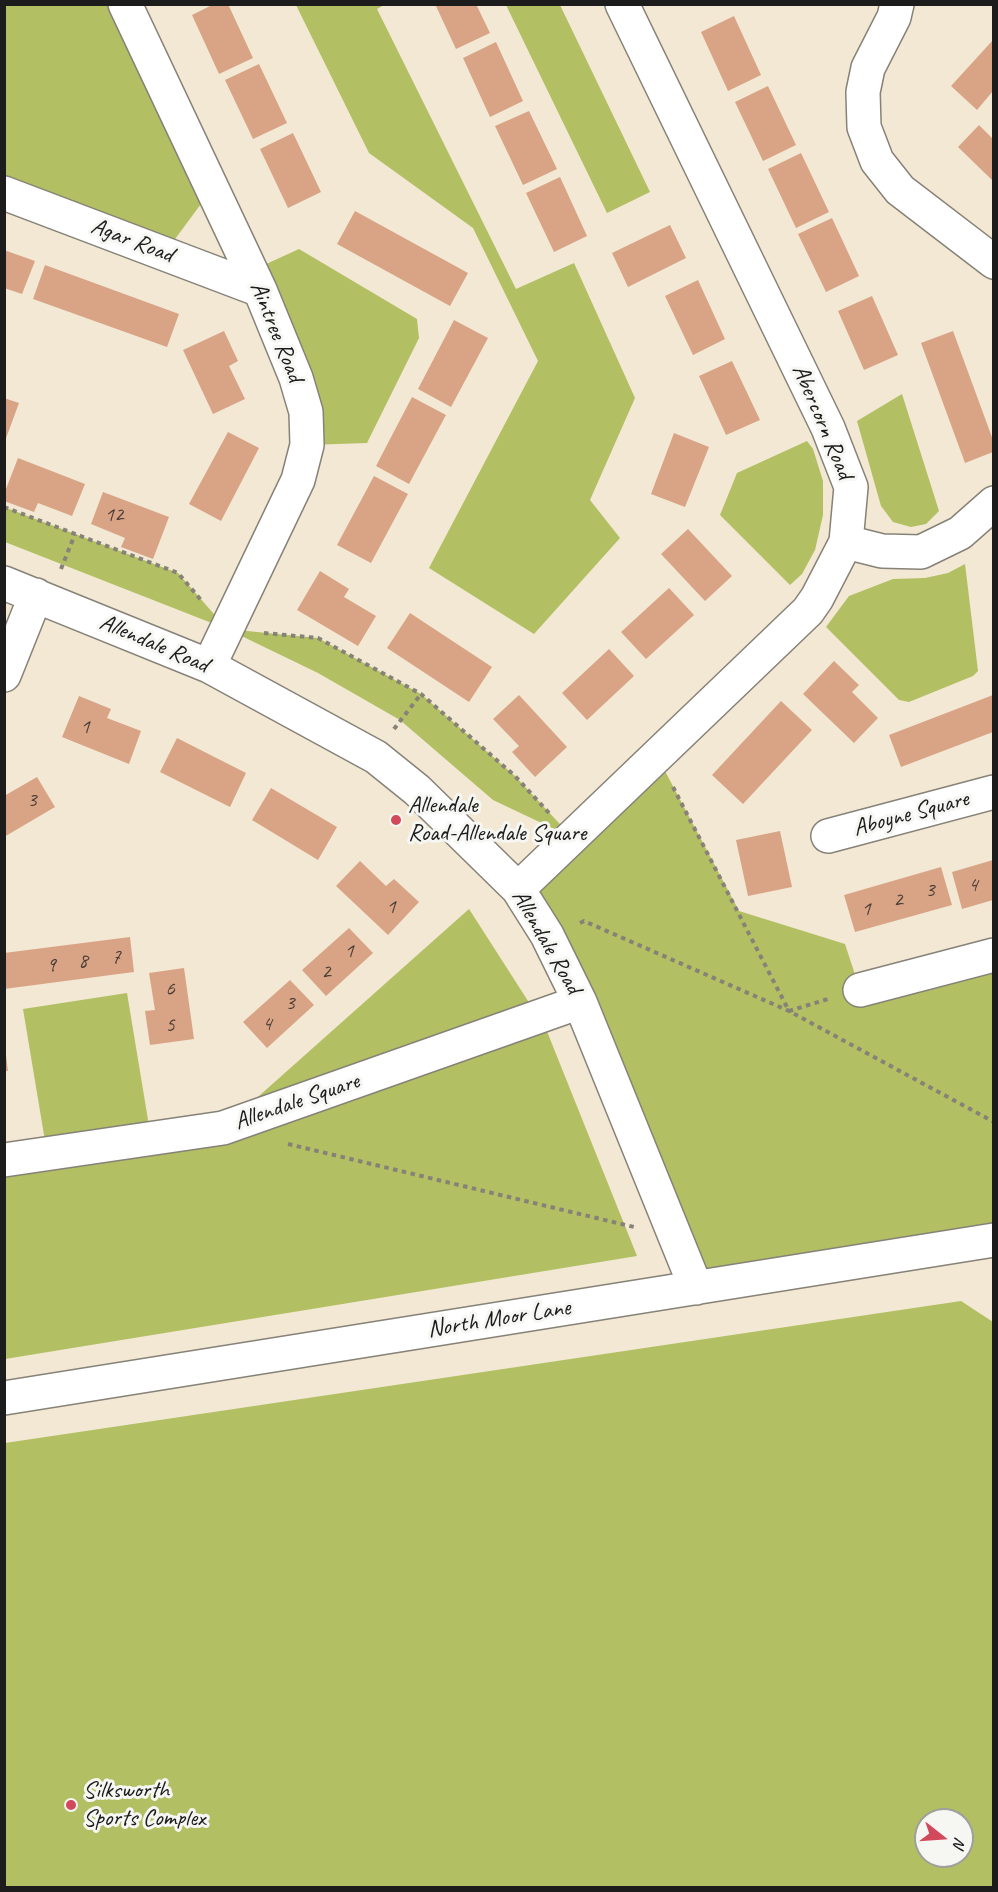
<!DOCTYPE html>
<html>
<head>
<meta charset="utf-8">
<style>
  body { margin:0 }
  #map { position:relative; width:998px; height:1892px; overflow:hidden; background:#f2e8d4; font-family:Caveat,sans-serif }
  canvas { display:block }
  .frame { position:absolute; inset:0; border:6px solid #1c1c1c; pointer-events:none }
  .north { position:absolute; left:914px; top:1808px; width:60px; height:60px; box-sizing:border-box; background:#f6f6f2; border:2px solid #9f9f9c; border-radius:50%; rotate:107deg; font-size:16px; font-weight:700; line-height:24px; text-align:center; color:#1c1c1c }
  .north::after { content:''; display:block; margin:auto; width:21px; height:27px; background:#d1495b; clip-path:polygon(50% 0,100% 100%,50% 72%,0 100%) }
</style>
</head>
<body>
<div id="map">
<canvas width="998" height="1892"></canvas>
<div class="frame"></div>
<div class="north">N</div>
</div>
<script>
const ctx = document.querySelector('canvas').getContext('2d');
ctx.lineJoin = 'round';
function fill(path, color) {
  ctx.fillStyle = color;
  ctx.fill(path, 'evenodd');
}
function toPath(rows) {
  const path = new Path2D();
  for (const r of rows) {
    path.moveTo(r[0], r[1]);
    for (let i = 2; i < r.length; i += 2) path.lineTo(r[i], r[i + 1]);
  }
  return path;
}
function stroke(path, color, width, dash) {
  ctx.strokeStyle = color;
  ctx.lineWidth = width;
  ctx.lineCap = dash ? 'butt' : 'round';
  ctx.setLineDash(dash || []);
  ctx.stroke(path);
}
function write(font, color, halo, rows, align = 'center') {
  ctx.font = font + ' Caveat,sans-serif';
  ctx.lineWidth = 6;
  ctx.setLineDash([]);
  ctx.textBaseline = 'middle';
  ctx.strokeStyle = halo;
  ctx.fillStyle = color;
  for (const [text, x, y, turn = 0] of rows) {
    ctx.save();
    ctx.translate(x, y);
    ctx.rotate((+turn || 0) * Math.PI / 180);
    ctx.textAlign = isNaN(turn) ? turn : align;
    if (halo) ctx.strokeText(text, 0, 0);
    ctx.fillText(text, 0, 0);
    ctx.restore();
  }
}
const green = toPath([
  [9,4,125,5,212,189,164,254,5,193,4,7],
  [296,5,384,5,377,9,516,289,574,263,635,398,590,500,620,538,534,634,429,568,538,361,473,228,369,153],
  [506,5,560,5,650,192,607,213],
  [299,249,417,319,419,338,367,443,307,445,251,271],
  [902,394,939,511,926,524,911,527,893,522,881,506,857,421],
  [807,441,813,449,823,481,823,515,815,550,802,574,790,585,720,515,737,473],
  [4,507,178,573,227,629,318,638,421,694,515,776,572,837,657,756,739,911,845,944,860,990,993,955,993,1240,696,1288,518,889,571,837,493,800,400,720,318,673,227,629,5,542],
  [965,564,978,671,973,676,909,702,899,700,826,627,849,596,893,579,925,578,948,573],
  [469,909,546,1029,637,1256,5,1359,5,1162,223,1128],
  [127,993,151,1138,47,1153,23,1009],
  [961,1301,993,1322,993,1887,5,1887,5,1443],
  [926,1820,962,1820,962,1856,926,1856]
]);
const building = toPath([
  [214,4,228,4,253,58,219,74,192,15],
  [435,4,476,4,490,33,456,49],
  [734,16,761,75,728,91,701,32],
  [993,40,993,91,977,110,951,86],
  [496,42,523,101,490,117,463,58],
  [259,64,287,123,253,139,225,80],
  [768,86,796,145,763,161,735,102],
  [529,111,557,169,523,185,495,126],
  [979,125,993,139,993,181,958,147],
  [293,133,321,192,288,208,260,149],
  [801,153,829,212,796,228,768,169],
  [560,177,587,236,554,252,526,193],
  [355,211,468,273,450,306,337,244],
  [832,218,859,276,826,292,798,234],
  [670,225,686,258,628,287,612,253],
  [4,250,35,261,22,294,4,288],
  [45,265,179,314,167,347,33,299],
  [698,280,725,339,693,355,665,296],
  [872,296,898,355,864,370,838,311],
  [454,320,488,338,451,407,418,389],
  [224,331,238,361,229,366,245,399,213,414,183,350],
  [953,331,993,440,993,452,965,463,921,343],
  [732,361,760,420,726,435,699,376],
  [412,397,446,415,409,484,376,466],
  [4,398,19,403,5,441,4,441],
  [228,432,259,448,221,521,189,504],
  [674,433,709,447,685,507,651,494],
  [18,458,85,484,72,516,38,503,34,512,4,501,4,494],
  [374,476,408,494,371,563,337,545],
  [103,492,169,517,153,559,121,547,125,538,91,524],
  [688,529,732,576,705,601,661,554],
  [320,571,349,589,344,597,376,616,358,646,297,610],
  [669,588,694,615,646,659,621,632],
  [410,613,492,667,469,702,387,648],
  [609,649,634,676,587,720,562,693],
  [834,661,859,685,852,692,878,718,854,743,803,694],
  [519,695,567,747,535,777,512,752,519,746,493,719],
  [993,695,993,732,901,767,889,735],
  [79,696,111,709,107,718,141,731,129,764,62,737],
  [781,701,812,730,743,804,712,775],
  [177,738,246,773,230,807,160,772],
  [37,777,55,807,4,837,4,796],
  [271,788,337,827,318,860,252,820],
  [780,831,792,887,748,896,736,840],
  [993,860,993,900,962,909,952,872],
  [360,861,386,886,394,879,419,902,388,935,336,886],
  [941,867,952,905,855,932,844,895],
  [349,928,373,953,326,996,302,970],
  [130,937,134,972,4,989,4,953],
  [184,968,194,1039,150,1045,145,1011,155,1010,149,973],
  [290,980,314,1005,267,1048,243,1022],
  [4,1055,6,1055,8,1071,4,1071]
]);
const path = toPath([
  [4,507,178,573,201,600],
  [61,569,75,534],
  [264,633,318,638,421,694,515,776,549,813],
  [394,729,421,694],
  [673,787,789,1011,828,999],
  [580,923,584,921,789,1011,994,1122],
  [288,1144,634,1227]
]);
const minor = toPath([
  [125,4,260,290,296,378,306,412,307,445,298,480,209,666],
  [897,4,894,17,868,68,863,92,864,127,877,161,900,190,994,262],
  [4,193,260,290],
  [846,542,882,551,921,552,960,533,994,503],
  [4,583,209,666,376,757,417,790,518,889,547,935,580,1002,696,1288],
  [4,675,36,595],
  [828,836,994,792],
  [518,889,808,611,817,598,846,542,851,487,828,428,622,4],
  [860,990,994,955],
  [4,1160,223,1128,580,1002],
  [4,1398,994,1240]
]);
const markers = [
  [396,820,6,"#d1495b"],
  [71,1805,6,"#d1495b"]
];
const numberNames = [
  ["12",114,515],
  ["1",85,727],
  ["3",32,800],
  ["4",973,885],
  ["3",930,890],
  ["2",898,900],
  ["1",391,907],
  ["1",866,909],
  ["1",349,951],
  ["7",116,957],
  ["8",83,961],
  ["9",51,965],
  ["2",326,972],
  ["6",170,989],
  ["3",290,1003],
  ["4",267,1024],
  ["5",170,1025]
];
const streetNames = [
  ["Agar Road",132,241,21],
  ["Aintree Road",276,332,68],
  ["Abercorn Road",822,422,67],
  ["Allendale Road",154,644,23],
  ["Aboyne Square",911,814,-15],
  ["Allendale Road",546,942,60],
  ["Allendale Square",297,1102,-19],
  ["North Moor Lane",499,1319,-9]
];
const poiNames = [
  ["Allendale",408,806],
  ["Road-Allendale Square",408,834],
  ["Silksworth",83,1791],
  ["Sports Complex",83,1819]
];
fill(green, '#b2bf62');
fill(building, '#d9a486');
stroke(minor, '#878278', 36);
stroke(path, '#878278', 4, [4.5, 4.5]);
stroke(minor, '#fff', 33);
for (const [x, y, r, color] of markers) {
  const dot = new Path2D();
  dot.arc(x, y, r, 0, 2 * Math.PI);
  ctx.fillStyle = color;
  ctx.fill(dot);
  stroke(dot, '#f6f6f2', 2);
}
write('21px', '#4b3e36', null, numberNames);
write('24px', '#1c1c1c', '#f6f6f2', streetNames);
write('24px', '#1c1c1c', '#f6f6f2', poiNames, 'left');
</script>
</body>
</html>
